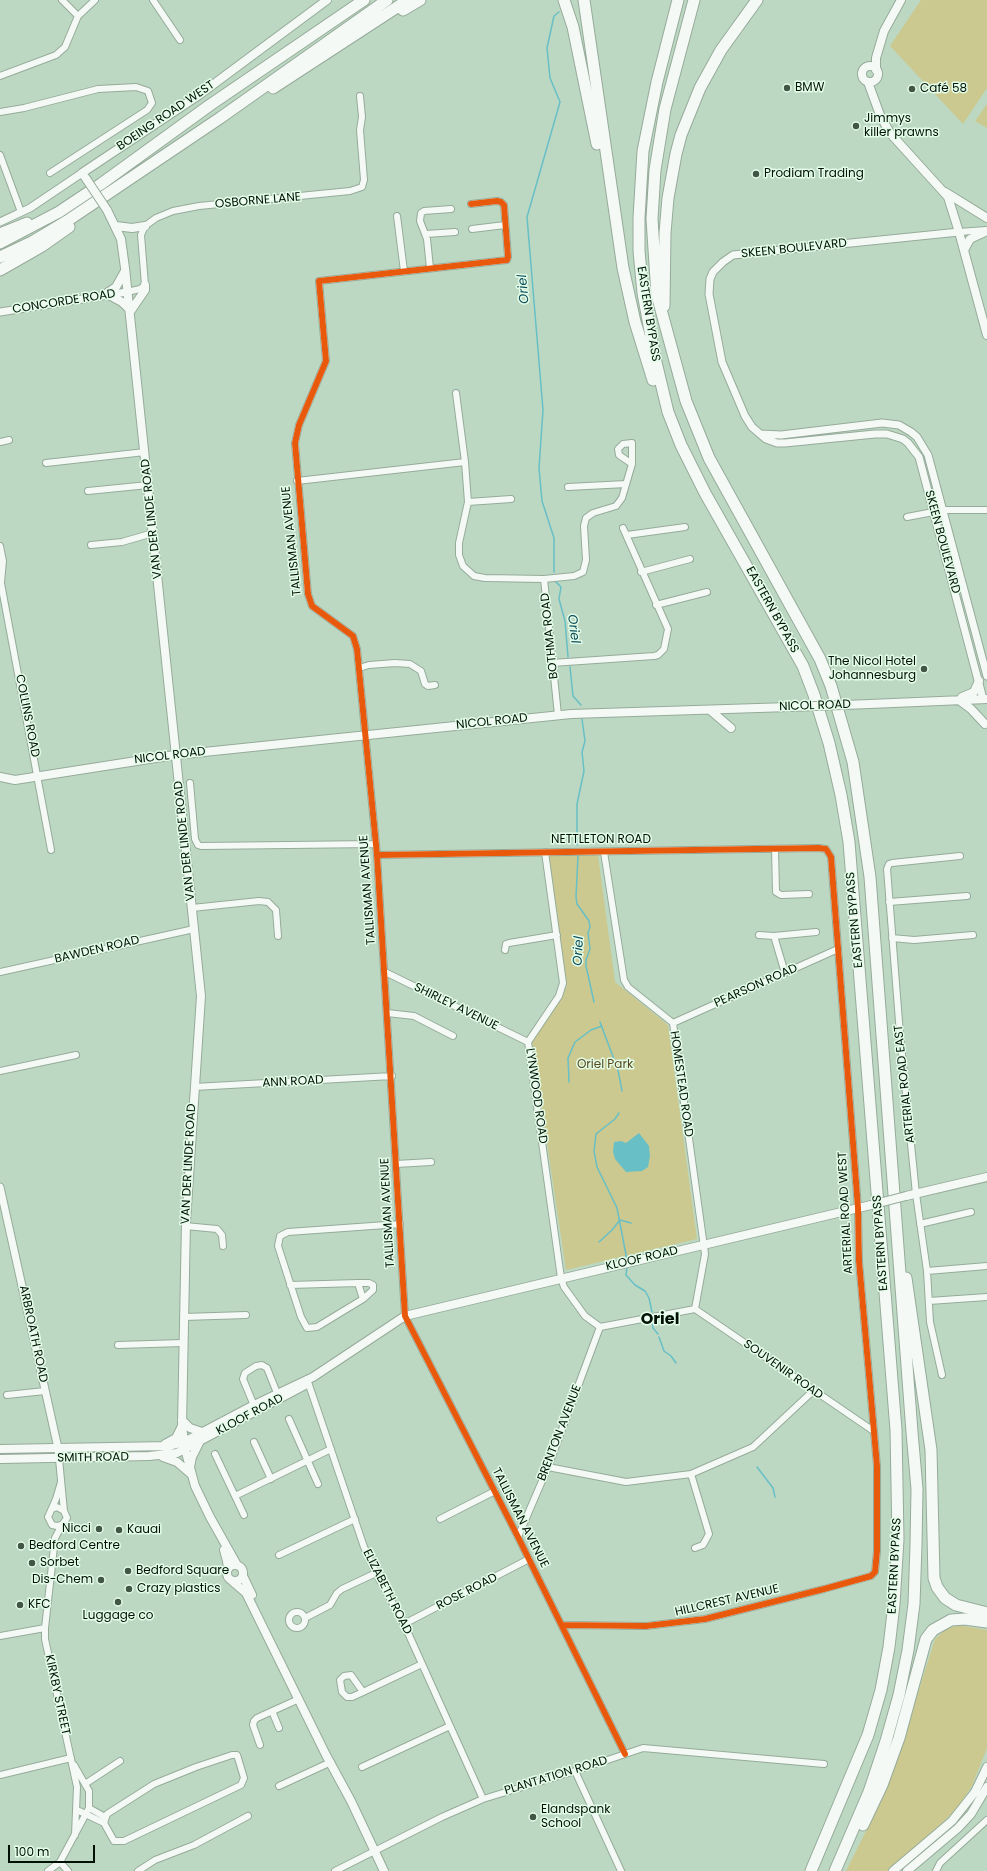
<!DOCTYPE html>
<html>
<head>
<meta charset="utf-8">
<style>
  body { margin:0 }
  #map { position:relative; width:987px; height:1871px; overflow:hidden; background:#bcd8c2; font-family:Poppins,sans-serif }
  canvas { display:block }
  .scale { position:absolute; left:8px; top:1845px; width:87px; height:18px; box-sizing:border-box; border:2px solid #011004; border-top:0; padding-left:5px; font-size:12px; line-height:14px; white-space:nowrap; color:#011004; -webkit-text-stroke:3px #e4fde9; paint-order:stroke }
</style>
</head>
<body>
<div id="map">
<canvas width="987" height="1871"></canvas>
<div class="scale">100 m</div>
</div>
<script>
const ctx = document.querySelector('canvas').getContext('2d');
ctx.lineJoin = 'round';
function fill(path, color) {
  ctx.fillStyle = color;
  ctx.fill(path, 'evenodd');
}
function toPath(rows) {
  const path = new Path2D();
  for (const r of rows) {
    if (r.length === 3) {
      path.moveTo(r[0] + r[2], r[1]);
      path.arc(r[0], r[1], r[2], 0, 2 * Math.PI);
      continue;
    }
    path.moveTo(r[0], r[1]);
    for (let i = 2; i < r.length; i += 2) path.lineTo(r[i], r[i + 1]);
  }
  return path;
}
function stroke(path, color, width, dash) {
  ctx.strokeStyle = color;
  ctx.lineWidth = width;
  ctx.lineCap = dash ? 'butt' : 'round';
  ctx.setLineDash(dash || []);
  ctx.stroke(path);
}
function write(font, color, halo, rows, align = 'center') {
  ctx.font = font + ' Poppins,sans-serif';
  ctx.lineWidth = 3;
  ctx.setLineDash([]);
  ctx.textBaseline = 'middle';
  ctx.strokeStyle = halo;
  ctx.fillStyle = color;
  for (const [text, x, y, turn = 0] of rows) {
    ctx.save();
    ctx.translate(x, y);
    ctx.rotate((+turn || 0) * Math.PI / 180);
    ctx.textAlign = isNaN(turn) ? turn : align;
    if (halo) ctx.strokeText(text, 0, 0);
    ctx.fillText(text, 0, 0);
    ctx.restore();
  }
}
const green = toPath([
  [921,0,987,0,987,88,963,124,890,46],
  [987,104,987,128,975,121],
  [548,854,598,855,615,982,668,1025,697,1239,566,1270,532,1043,567,986],
  [958,1625,987,1630,987,1748,972,1786,958,1807,925,1841,888,1871,846,1871,888,1787,935,1639,945,1630]
]);
const water = toPath([
  [639,1133,649,1146,650,1156,648,1167,642,1171,626,1172,615,1159,613,1152,614,1142,621,1141,626,1143]
]);
const stream = toPath([
  [554,572,554,538,542,501,539,468,543,410,527,217,560,102,550,78,547,48,554,16,559,12],
  [556,582,561,587,559,599,565,621,568,657],
  [570,667,573,696,581,705],
  [577,845,577,804,584,771,582,752,585,741,582,719],
  [578,856,576,897,577,904,589,921,590,927,588,933,590,949,586,960,586,966,594,1002],
  [600,1022,618,1070,622,1091],
  [569,1082,568,1058,575,1042,591,1030,602,1026],
  [619,1113,615,1119,596,1134,594,1151,597,1167,617,1208,627,1260],
  [599,1242,612,1230,620,1220,631,1223],
  [627,1267,626,1275,635,1285,645,1291,649,1298,652,1312],
  [652,1320,653,1328,658,1334],
  [659,1337,664,1351,671,1356,676,1363],
  [757,1467,773,1488,775,1497]
]);
const minor = toPath([
  [62,0,78,16],
  [153,0,180,40],
  [0,76,56,55,65,47,78,16,95,0],
  [0,112,24,108,98,89,136,87,148,91,152,103,147,110,50,173],
  [0,155,21,212],
  [471,204,497,201,501,202,504,205,508,257,507,260,319,281,326,361,299,425,295,443,308,594,312,606,353,636,357,649,377,855,405,1316,518,1537,625,1754],
  [397,216,404,271],
  [472,229,505,225],
  [959,232,986,230],
  [426,234,455,232],
  [430,268,427,239,420,221,421,213,424,211,451,209],
  [127,292,140,289,145,285,141,235,145,226,156,218,173,211,199,206,350,191,362,187,364,180,360,130,362,117,360,96],
  [456,393,465,462,468,502,459,543,459,555,463,566,474,576,485,578,544,579,574,576,583,572,586,560,584,526,586,518,593,513,616,506,622,498,632,464,632,443,623,444,618,449,619,455,632,464],
  [0,442,9,440],
  [46,463,145,452],
  [297,481,465,462],
  [568,487,626,484],
  [88,491,148,485],
  [468,502,511,499],
  [907,517,944,510,987,510],
  [627,535,685,527],
  [91,545,122,542,153,533],
  [0,546,3,561,1,582],
  [641,572,690,559],
  [0,578,51,850],
  [544,579,558,715],
  [656,605,707,592],
  [552,663,654,656,658,655,664,649,668,629,623,528],
  [359,668,369,665,395,663,410,664,421,671,425,684,428,686,435,685],
  [190,783,195,839,198,845,201,846,376,844],
  [775,849,776,892,781,895,809,894],
  [545,852,563,983,559,996,528,1042,561,1278,564,1287,585,1316,600,1327,695,1309,705,1254,673,1023,628,987,624,980,604,852],
  [377,855,819,848,826,849,831,857,858,1208,859,1261,877,1466,877,1551,875,1572,871,1576,824,1589,705,1619,646,1626,562,1625],
  [889,902,967,896],
  [192,908,259,901,268,902,276,910,278,936],
  [759,935,774,936,816,932],
  [774,936,785,973],
  [892,938,914,940,973,935],
  [505,950,506,944,509,943,557,935],
  [0,972,194,929],
  [385,972,528,1042],
  [387,1013,414,1016,453,1036],
  [673,1023,838,949],
  [0,1071,76,1055],
  [194,1087,392,1076],
  [396,1164,431,1162],
  [920,1224,971,1212],
  [185,1226,217,1229,222,1235,223,1246],
  [927,1271,987,1266],
  [358,1283,363,1299],
  [290,1285,358,1283,369,1283,373,1285,373,1290,363,1299,317,1327,307,1328,301,1317,278,1246,280,1236,288,1232,400,1224],
  [929,1301,987,1297],
  [695,1309,872,1430],
  [184,1317,246,1315],
  [118,1345,183,1343],
  [942,1375,930,1322,927,1271,916,1194,900,1034,887,869,889,864,892,863,960,856],
  [307,1379,364,1547,376,1573,404,1624,483,1799],
  [7,1395,45,1391],
  [255,1408,243,1379,245,1373,256,1366,262,1365,267,1368,279,1398],
  [289,1419,318,1484],
  [254,1442,271,1479],
  [215,1454,244,1515],
  [59,1459,64,1511],
  [548,1467,626,1482,691,1474,753,1447,813,1391],
  [691,1474,709,1534,703,1545,695,1548],
  [235,1496,331,1449],
  [52,1509,57,1507,64,1511,67,1518,62,1525,57,1526,52,1525,48,1517,56,1499,61,1482],
  [440,1519,495,1491],
  [62,1525,55,1538,45,1628,45,1639,77,1787,75,1835],
  [518,1537,548,1467,600,1327],
  [279,1555,355,1519],
  [297,1620,8],
  [305,1618,330,1605,337,1593,342,1589,376,1573],
  [404,1624,529,1559],
  [0,1636,45,1628],
  [363,1692,351,1675,344,1676,340,1680,342,1692,347,1697,352,1697,363,1692,422,1664],
  [272,1711,279,1728],
  [260,1745,253,1725,254,1721,257,1718,299,1699],
  [232,1755,237,1755,238,1758,244,1778,241,1785,124,1841,114,1841,104,1823,107,1814,154,1784,196,1767,232,1755],
  [362,1767,450,1726],
  [575,1771,621,1871],
  [0,1775,71,1758],
  [85,1784,120,1761],
  [279,1786,331,1762],
  [89,1808,105,1817],
  [77,1810,104,1823],
  [60,1862,68,1871],
  [48,1871,60,1862,89,1808,89,1791,74,1765],
  [138,1871,155,1860,194,1845,248,1816],
  [335,1871,442,1817,483,1799,575,1771,643,1748,824,1764],
  [936,1871,940,1863,987,1820]
]);
const tertiary = toPath([
  [0,222,30,208,82,173],
  [959,232,733,255,723,262,713,272,710,279,709,294,722,362,745,416,752,427,766,439,777,443,785,443,875,434,887,434,903,439,908,443,919,457,983,699],
  [0,312,127,292],
  [761,434,781,435,882,423,899,425,911,432,917,437,928,455,987,676],
  [0,1187,58,1448,59,1459]
]);
const secondary = toPath([
  [870,74,8],
  [876,70,876,58,884,31,901,0],
  [868,82,880,115,890,133,948,197,959,232,987,335],
  [87,180,82,173,199,95,327,0],
  [945,192,987,218],
  [107,210,121,239,125,268,201,996,186,1222,182,1426,185,1449,195,1486,210,1517,237,1565],
  [116,226,132,228,145,226],
  [964,250,970,239,987,231],
  [104,295,116,287,125,271],
  [109,295,122,302,129,309],
  [130,312,145,290,145,285],
  [962,697,974,692,979,681],
  [959,700,971,709,985,724],
  [870,704,987,699],
  [710,710,731,728],
  [0,777,15,780,175,755,571,714,789,707],
  [906,1196,987,1177],
  [182,1420,190,1428,202,1432],
  [165,1444,176,1438,182,1426],
  [0,1449,169,1446,184,1442,254,1405,313,1377,405,1316,871,1205],
  [163,1457,177,1462,191,1474],
  [0,1459,149,1456,177,1453,305,1385],
  [190,1467,192,1457,200,1441],
  [224,1550,227,1561,228,1569],
  [235,1573,8],
  [243,1576,252,1595],
  [232,1581,246,1593,326,1755,351,1801,384,1871],
  [893,1871,952,1821,975,1792,987,1767],
  [907,1871,958,1828,971,1814,987,1787]
]);
const motorway = toPath([
  [564,0,573,27,597,144],
  [584,0,623,268,635,322,653,380],
  [678,0,657,82,643,151,639,218,639,251,643,293,655,358,668,412,681,445,705,493,803,666,814,695,829,743,841,795,849,842,896,1430,898,1539,894,1604,889,1647,881,1690,868,1735,811,1871],
  [694,0,665,109,655,170,652,219,657,295,686,401,709,458,820,659,831,686,853,762,870,877,912,1432,917,1489,916,1545,914,1604,908,1650,899,1695,886,1741,869,1792,835,1871],
  [403,10,420,0],
  [273,88,408,0],
  [0,234,27,223],
  [0,243,59,212,101,184,210,105,364,0],
  [0,257,32,242,67,221,220,118,387,0],
  [0,270,42,246,69,227],
  [664,306,665,233,668,198,676,154,681,135,700,88,721,50,757,0],
  [906,1278,931,1450,934,1578,937,1587,945,1598,956,1605,987,1613],
  [863,1825,882,1785,899,1738,926,1639,933,1630,951,1620,965,1619,987,1622]
]);
const secondaryBridge = toPath([
  [87,180,107,210],
  [789,707,870,704],
  [871,1205,906,1196]
]);
const cycleway = toPath([
  [471,204,497,201,501,202,504,205,508,257,507,260,319,281,326,361,299,425,295,443,308,594,312,606,353,636,357,649,377,855,405,1316,518,1537,625,1754],
  [377,855,819,848,826,849,831,857,858,1208,859,1261,877,1466,877,1551,875,1572,871,1576,824,1589,705,1619,646,1626,562,1625]
]);
const markers = [
  [787,88,4,"#425646"],
  [912,89,4,"#425646"],
  [856,126,4,"#425646"],
  [756,174,4,"#425646"],
  [924,669,4,"#425646"],
  [99,1529,4,"#425646"],
  [119,1530,4,"#425646"],
  [21,1546,4,"#425646"],
  [32,1563,4,"#425646"],
  [128,1571,4,"#425646"],
  [101,1580,4,"#425646"],
  [129,1589,4,"#425646"],
  [118,1602,4,"#425646"],
  [20,1605,4,"#425646"],
  [533,1817,4,"#425646"]
];
const poiNames = [
  ["BMW",795,88],
  ["Café 58",920,89],
  ["Jimmys",864,119],
  ["killer prawns",864,133],
  ["Prodiam Trading",764,174],
  ["The Nicol Hotel",916,662,"right"],
  ["Johannesburg",916,676,"right"],
  ["Nicci",91,1529,"right"],
  ["Kauai",127,1530],
  ["Bedford Centre",29,1546],
  ["Sorbet",40,1563],
  ["Bedford Square",136,1571],
  ["Dis-Chem",93,1580,"right"],
  ["Crazy plastics",137,1589],
  ["KFC",28,1605],
  ["Luggage co",118,1616,"center"],
  ["Elandspank",541,1810],
  ["School",541,1824]
];
const streetNames = [
  ["BOEING ROAD WEST",166,116,-34],
  ["OSBORNE LANE",258,201,-5],
  ["SKEEN BOULEVARD",794,249,-6],
  ["CONCORDE ROAD",64,302,-9],
  ["EASTERN BYPASS",648,314,81],
  ["VAN DER LINDE ROAD",152,519,-96],
  ["TALLISMAN AVENUE",292,541,-96],
  ["SKEEN BOULEVARD",942,542,75],
  ["EASTERN BYPASS",772,610,61],
  ["BOTHMA ROAD",550,636,-96],
  ["NICOL ROAD",815,706,-2],
  ["COLLINS ROAD",27,716,79],
  ["NICOL ROAD",492,722,-6],
  ["NICOL ROAD",170,756,-7],
  ["NETTLETON ROAD",601,840],
  ["VAN DER LINDE ROAD",185,841,-96],
  ["TALLISMAN AVENUE",368,890,-94],
  ["EASTERN BYPASS",855,920,-95],
  ["BAWDEN ROAD",97,950,-13],
  ["PEARSON ROAD",756,986,-24],
  ["SHIRLEY AVENUE",456,1007,26],
  ["ANN ROAD",293,1082,-3],
  ["HOMESTEAD ROAD",681,1084,82],
  ["ARTERIAL ROAD EAST",905,1084,-96],
  ["LYNWOOD ROAD",536,1096,82],
  ["VAN DER LINDE ROAD",189,1164,-87],
  ["TALLISMAN AVENUE",388,1213,-93],
  ["ARTERIAL ROAD WEST",846,1213,-93],
  ["EASTERN BYPASS",881,1243,-94],
  ["KLOOF ROAD",642,1259,-13],
  ["ARBROATH ROAD",33,1334,78],
  ["SOUVENIR ROAD",783,1370,35],
  ["KLOOF ROAD",250,1415,-28],
  ["BRENTON AVENUE",560,1433,-69],
  ["SMITH ROAD",93,1458,-1],
  ["TALLISMAN AVENUE",520,1518,63],
  ["EASTERN BYPASS",895,1566,-87],
  ["ELIZABETH ROAD",387,1592,63],
  ["ROSE ROAD",467,1592,-27],
  ["HILLCREST AVENUE",727,1601,-13],
  ["KIRKBY STREET",57,1695,78],
  ["PLANTATION ROAD",556,1776,-17]
];
const parkNames = [
  ["Oriel Park",605,1065]
];
const waterNames = [
  ["Oriel",524,289,-95],
  ["Oriel",573,629,83],
  ["Oriel",579,951,-87]
];
const districtNames = [
  ["Oriel",660,1320]
];
fill(green, '#cbc98f');
fill(water, '#68bfc6');
stroke(stream, '#68bfc6', 1.5);
stroke(minor, '#96ab9a', 8);
stroke(tertiary, '#96ab9a', 9);
stroke(secondary, '#96ab9a', 10);
stroke(motorway, '#96ab9a', 13);
stroke(minor, '#f5f9f6', 6);
stroke(tertiary, '#f5f9f6', 7);
stroke(secondary, '#f5f9f6', 8);
stroke(motorway, '#f5f9f6', 11);
stroke(secondaryBridge, '#96ab9a', 10, []);
stroke(secondaryBridge, '#f5f9f6', 8);
stroke(cycleway, '#e8590c', 6);
for (const [x, y, r, color] of markers) {
  const dot = new Path2D();
  dot.arc(x, y, r, 0, 2 * Math.PI);
  ctx.fillStyle = color;
  ctx.fill(dot);
  stroke(dot, '#e4fde9', 1.5);
}
write('12px', '#011004', '#e4fde9', poiNames, 'left');
write('12px', '#011004', '#e4fde9', streetNames);
write('12px', '#57491e', '#e4fde9', parkNames);
write('italic 13px', '#0c4e59', '#e4fde9', waterNames);
write('bold 16px', '#011004', '#e4fde9', districtNames);
</script>
</body>
</html>
